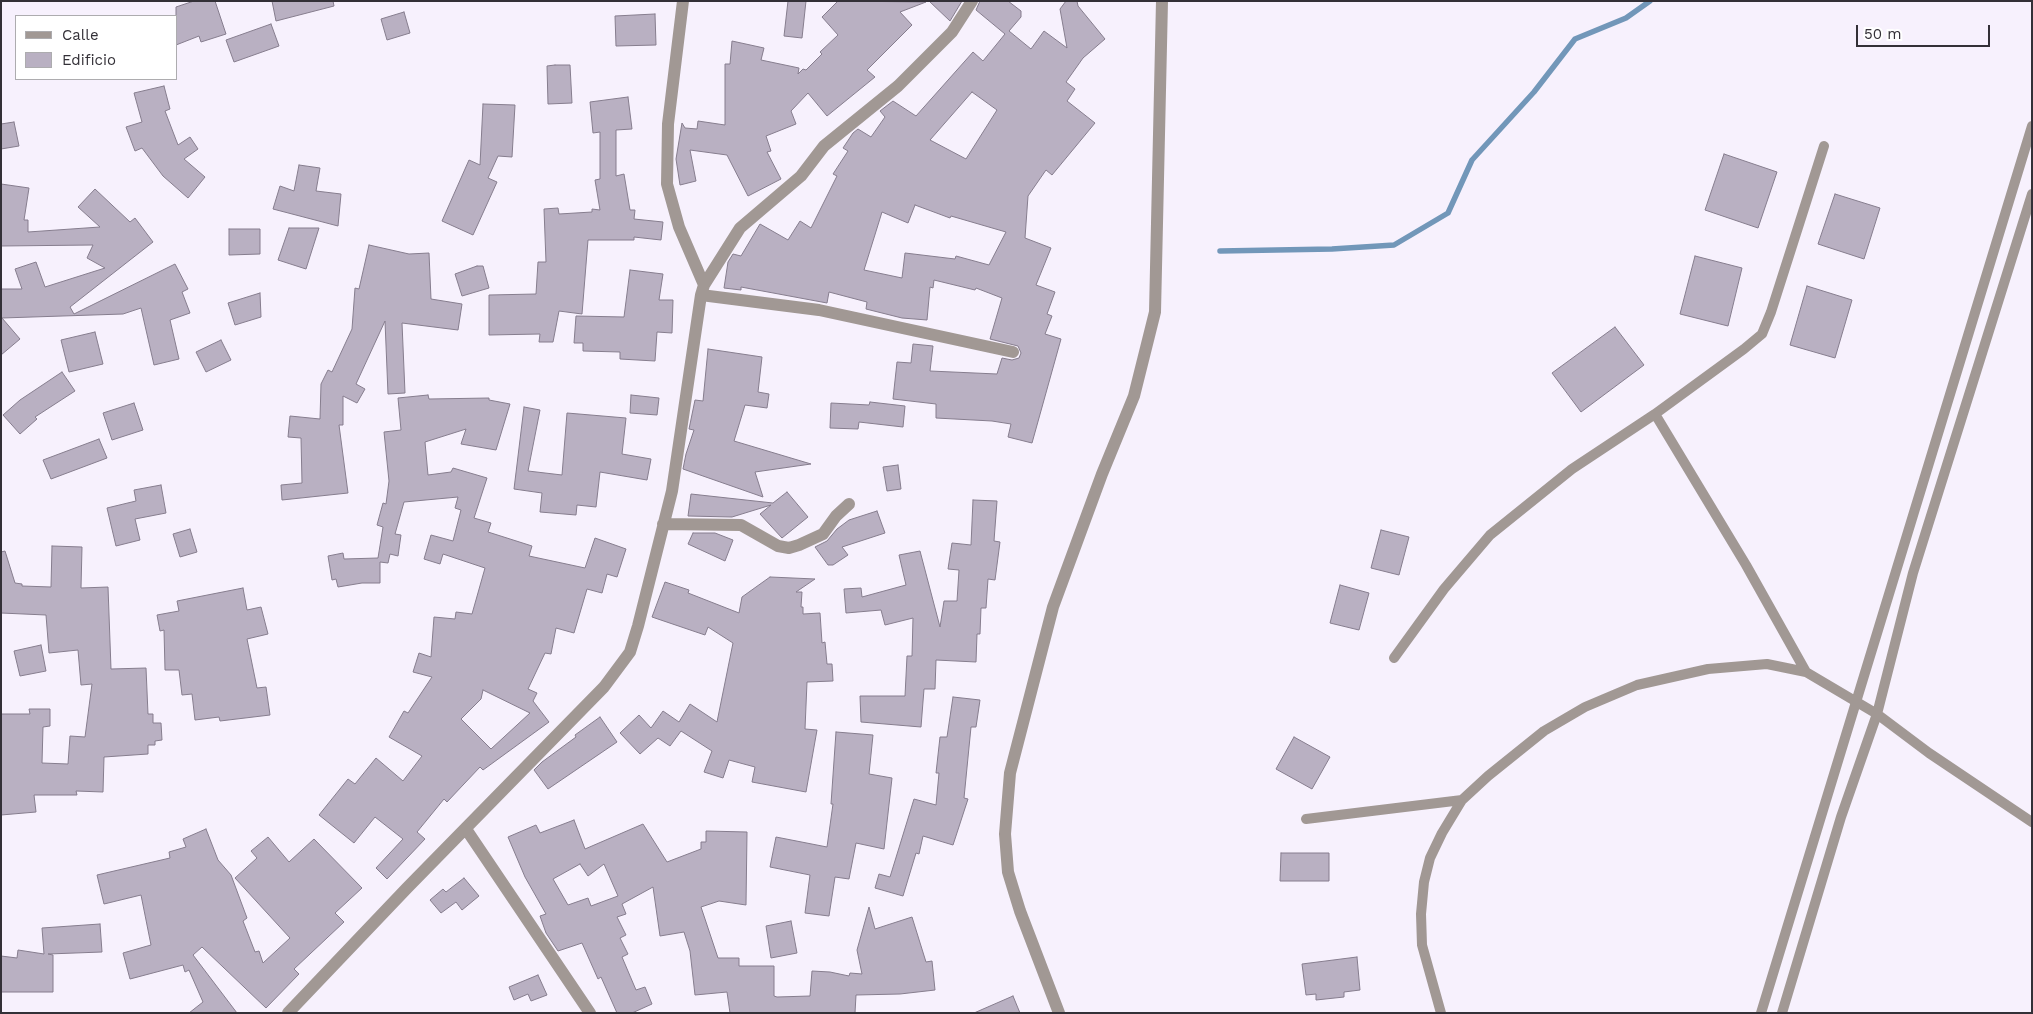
<!DOCTYPE html>
<html>
<head>
<meta charset="utf-8">
<style>
  body { margin:0 }
  #map { position:relative; width:2033px; height:1014px; overflow:hidden; background:#f7f1fd; font-family:"Work Sans",sans-serif }
  canvas { display:block }
  .frame { position:absolute; inset:0; border:2px solid #333037; pointer-events:none }
  .legend { position:absolute; left:15px; top:15px; width:162px; height:65px; box-sizing:border-box; background:#fff; border:1px solid #adacaf; margin:0; padding:6px 9px; list-style:none; font-size:15px; color:#333037 }
  .legend li { display:flex; align-items:center; gap:10px; height:25px }
  .legend b { width:25px; border:1px solid #adacaf }
  .scale { position:absolute; left:1856px; top:25px; width:134px; height:22px; box-sizing:border-box; border:2px solid #333037; border-top:0; padding-left:6px; font-size:15px; line-height:18px; white-space:nowrap; color:#333037; -webkit-text-stroke:4px #fff; paint-order:stroke }
</style>
</head>
<body>
<div id="map">
<canvas width="2033" height="1014"></canvas>
<div class="frame"></div>
<ul class="legend">
<li><b style="height:6px;background:#a19894"></b>Calle</li>
<li><b style="height:14px;background:#b9b0c2"></b>Edificio</li>
</ul>
<div class="scale">50 m</div>
</div>
<script>
const ctx = document.querySelector('canvas').getContext('2d');
ctx.lineJoin = 'round';
function toPath(rows) {
  const path = new Path2D();
  for (const r of rows) {
    path.moveTo(r[0], r[1]);
    for (let i = 2; i < r.length; i += 2) path.lineTo(r[i], r[i + 1]);
  }
  return path;
}
function stroke(path, color, width, dash) {
  ctx.strokeStyle = color;
  ctx.lineWidth = width;
  ctx.lineCap = dash ? 'butt' : 'round';
  ctx.setLineDash(dash || []);
  ctx.stroke(path);
}
function fill(path, color) {
  ctx.fillStyle = color;
  ctx.fill(path, 'evenodd');
}
const stream = toPath([
  [1220,251,1332,249,1394,245,1448,213,1472,160,1534,92,1575,39,1626,18,1650,1]
]);
const building = toPath([
  [194,1,215,1,226,34,201,42,199,36,176,45,176,7,194,1],
  [272,1,333,1,334,6,276,21,272,1],
  [788,1,806,1,802,38,784,36,788,1],
  [838,1,926,2,900,12,912,25,867,70,875,77,827,116,808,93,791,111,796,124,766,136,771,151,767,152,781,179,748,196,727,155,690,150,696,181,680,185,676,159,682,123,685,128,697,129,698,121,725,125,725,64,730,64,732,41,764,48,761,60,799,68,798,74,803,69,806,70,822,54,820,52,838,35,822,17,838,1],
  [929,1,962,1,950,21,929,1],
  [980,1,1008,1,1021,11,1021,17,1009,31,1031,49,1044,31,1067,48,1060,9,1066,1,1077,1,1078,6,1105,39,1083,58,1066,82,1075,89,1067,101,1095,123,1052,175,1046,170,1028,196,1025,238,1051,248,1036,285,1055,292,1047,314,1052,316,1045,334,1061,339,1032,443,1008,437,1011,424,992,421,936,418,936,404,893,399,897,362,911,363,913,344,933,346,930,371,997,374,1002,358,1012,360,1019,358,1021,353,1018,346,990,339,1002,298,976,288,975,290,934,280,933,288,930,287,927,320,902,318,866,309,867,302,829,292,827,303,741,287,741,290,724,288,728,262,733,254,741,256,760,224,788,240,800,221,811,228,837,176,833,174,848,151,843,148,853,133,858,129,871,137,885,117,880,111,893,101,916,116,973,52,983,61,1005,34,976,10,980,1],
  [972,92,997,110,966,159,930,140,972,92],
  [915,205,950,218,951,216,1006,232,989,265,956,256,955,259,905,253,902,278,864,270,882,212,908,223,915,205],
  [404,12,410,33,387,40,381,19,404,12],
  [655,14,656,45,616,46,615,16,655,14],
  [271,24,279,46,234,62,226,40,271,24],
  [555,65,570,65,572,103,548,104,547,66,555,65],
  [164,86,170,109,165,111,178,145,190,137,198,149,184,159,205,177,188,198,163,176,142,148,135,151,126,127,142,122,134,93,164,86],
  [628,97,632,129,616,130,616,176,624,174,630,210,635,210,634,219,663,222,661,240,634,237,634,240,588,240,582,314,559,311,553,342,539,342,540,334,489,335,489,295,536,294,538,262,546,262,544,209,558,208,559,214,592,212,592,209,600,210,595,180,600,179,600,132,593,133,590,102,628,97],
  [483,104,515,105,512,157,498,156,488,178,497,182,473,235,442,221,469,160,480,165,483,104],
  [14,122,19,146,1,149,1,124,14,122],
  [1724,154,1777,172,1758,228,1705,210,1724,154],
  [299,165,320,168,316,191,341,194,338,226,273,209,280,186,294,191,299,165],
  [1,184,29,188,24,220,28,220,28,232,100,227,78,207,95,189,130,222,135,218,153,242,70,307,74,314,175,264,188,289,182,292,190,313,170,320,179,359,154,365,141,308,123,314,2,318,20,339,1,355,1,289,22,289,15,269,36,262,45,287,105,268,87,258,93,245,1,246,1,184],
  [1835,194,1880,208,1864,259,1818,244,1835,194],
  [289,228,319,228,306,269,278,260,289,228],
  [229,229,260,229,260,254,229,255,229,229],
  [369,245,409,254,429,253,431,299,462,304,458,330,402,323,405,393,388,394,385,321,356,384,365,389,357,403,343,396,343,425,339,425,348,493,282,500,281,485,302,483,301,438,288,437,290,416,320,419,321,384,328,370,332,372,352,329,355,288,359,289,369,245],
  [1695,256,1742,268,1728,326,1680,314,1695,256],
  [477,266,483,266,489,288,462,296,455,274,477,266],
  [630,270,663,274,659,300,673,300,672,333,657,332,655,361,620,359,620,352,583,351,583,343,574,343,576,316,624,317,630,270],
  [1807,286,1852,300,1835,358,1790,345,1807,286],
  [260,293,261,317,235,325,228,303,260,293],
  [1615,327,1644,365,1581,412,1552,373,1615,327],
  [95,332,103,364,69,372,61,340,95,332],
  [221,340,231,360,206,372,196,352,221,340],
  [708,349,762,357,758,392,769,394,767,408,745,405,734,441,811,464,755,472,763,497,683,469,686,454,694,430,689,429,695,400,703,401,708,349],
  [62,372,75,391,35,417,37,419,20,434,3,415,20,400,62,372],
  [428,395,429,399,489,398,489,400,510,404,496,450,461,444,466,429,425,442,428,475,451,472,453,468,487,478,474,518,491,523,488,532,532,546,529,556,585,568,595,538,626,549,617,577,607,574,602,593,587,589,574,633,556,628,551,654,545,653,528,689,537,693,533,701,549,722,483,770,480,767,447,802,444,799,417,832,425,839,387,879,376,868,403,839,375,817,354,843,319,815,348,779,355,784,376,758,403,781,422,756,389,737,404,711,408,713,432,677,413,672,419,653,431,657,434,617,455,619,456,612,472,614,485,568,443,554,440,564,424,559,431,535,453,541,461,510,455,508,458,497,404,502,395,534,401,535,398,556,390,554,388,563,380,562,380,583,362,583,338,587,336,579,332,580,328,556,343,553,344,559,378,558,383,527,377,525,383,503,386,504,389,481,384,432,401,430,398,398,428,395],
  [483,690,530,713,491,749,461,719,481,699,483,690],
  [631,395,659,398,657,415,630,413,631,395],
  [870,402,905,406,903,427,859,422,858,429,830,428,831,403,869,405,870,402],
  [134,403,143,430,112,440,103,413,134,403],
  [524,407,540,410,528,471,562,475,567,413,626,418,622,454,651,459,647,480,600,472,596,507,577,505,576,515,540,512,542,493,514,489,524,407],
  [99,439,107,458,51,479,43,460,99,439],
  [898,465,901,489,887,491,883,467,898,465],
  [161,485,166,513,135,519,140,540,116,546,107,508,136,501,134,490,161,485],
  [787,492,808,517,782,538,760,514,771,505,732,517,688,516,691,494,773,503,787,492],
  [973,500,997,501,994,541,1000,542,995,580,988,579,986,608,981,608,980,634,977,634,976,662,936,660,935,689,924,689,921,727,861,722,860,696,905,696,907,656,912,656,913,618,885,625,881,610,846,613,844,589,861,588,862,597,906,585,899,555,920,551,940,627,944,601,957,601,959,570,948,569,952,543,971,545,973,500],
  [877,511,885,533,842,547,848,555,833,565,828,565,815,547,827,541,837,529,849,520,877,511],
  [190,529,197,552,180,557,173,534,190,529],
  [1381,530,1409,537,1399,575,1371,568,1381,530],
  [693,533,715,533,733,540,725,561,688,544,693,533],
  [52,546,82,547,81,588,108,587,111,669,146,668,148,714,153,714,153,723,161,723,162,740,155,741,155,745,148,745,148,754,104,757,103,792,76,791,77,795,34,795,36,812,1,815,1,714,30,714,29,709,50,709,50,726,43,727,42,763,68,764,70,736,85,737,92,684,81,685,78,650,49,653,46,615,1,613,1,552,5,551,15,583,22,584,22,586,51,587,52,546],
  [770,577,815,579,796,592,802,592,801,607,803,607,803,614,820,613,822,643,825,642,827,664,832,664,833,681,807,682,805,729,817,730,806,792,752,782,755,767,729,760,723,778,704,772,712,751,681,731,670,746,658,738,640,754,620,733,639,715,651,728,663,711,679,722,690,704,717,722,733,643,708,627,705,635,652,617,665,582,689,590,688,593,739,613,742,597,770,577],
  [1340,585,1369,593,1359,630,1330,623,1340,585],
  [243,588,247,610,261,607,268,634,247,639,257,688,266,687,270,715,220,721,219,717,195,720,192,694,182,695,179,670,165,670,164,630,160,631,157,615,179,611,177,601,243,588],
  [41,645,46,671,20,676,14,651,41,645],
  [953,697,980,700,976,727,971,727,964,798,968,799,953,845,923,836,919,854,916,853,903,896,875,888,879,874,890,877,914,799,936,805,939,773,936,773,940,737,947,737,953,697],
  [600,717,617,742,548,789,534,770,542,762,576,737,575,735,600,717],
  [836,732,873,735,869,774,892,778,884,849,856,843,849,879,835,877,829,916,805,913,810,875,770,867,776,837,827,847,833,804,831,804,836,732],
  [1294,737,1330,757,1312,789,1276,769,1294,737],
  [574,820,585,849,643,824,667,862,701,849,701,842,706,842,706,831,747,832,746,905,719,901,701,907,718,958,739,958,739,966,774,966,774,996,777,997,810,996,812,971,830,972,849,976,850,973,862,974,857,950,869,907,875,929,912,917,926,962,932,961,935,990,900,994,856,995,855,1013,730,1013,727,992,695,995,690,951,684,932,660,936,653,887,622,904,626,914,617,917,626,935,620,938,628,954,622,957,636,990,645,987,652,1004,632,1013,617,1013,601,977,598,979,582,943,558,951,546,933,540,916,546,914,525,877,508,837,536,825,540,833,574,820],
  [580,864,588,876,604,864,618,896,591,906,588,898,568,905,553,879,580,864],
  [206,829,218,860,231,875,247,918,243,921,255,952,259,951,263,963,290,938,235,878,257,858,251,851,268,837,289,862,314,839,362,888,335,913,344,922,294,969,299,974,266,1008,202,947,193,955,237,1013,189,1013,203,1002,189,970,185,972,183,965,130,979,123,953,151,945,141,895,104,904,97,875,170,858,169,852,186,847,183,839,206,829],
  [1281,853,1329,853,1329,881,1280,881,1281,853],
  [464,878,479,896,462,910,456,902,441,913,430,900,443,889,446,892,464,878],
  [791,921,797,953,771,958,766,926,791,921],
  [100,924,102,952,48,954,53,955,53,992,1,992,1,956,17,958,18,950,44,954,42,928,100,924],
  [1357,957,1360,990,1344,992,1344,997,1316,1000,1316,994,1306,995,1302,964,1357,957],
  [538,975,547,995,531,1001,528,994,514,1000,509,987,538,975],
  [1013,996,1020,1013,974,1013,1013,996]
]);
const lane = toPath([
  [1655,414,1744,349,1762,334,1771,312,1824,146],
  [1394,658,1444,589,1490,535,1572,469,1655,414,1746,565,1806,672],
  [1306,819,1462,800],
  [1441,1013,1422,945,1421,914,1424,882,1430,858,1442,833,1462,800,1488,776,1544,731,1585,707,1637,685,1708,669,1767,664,1806,672,1877,714,1929,753,2032,822],
  [1761,1013,2032,126],
  [1782,1013,1841,817,1877,714,1913,573,2032,194]
]);
const street = toPath([
  [683,1,668,124,667,184,679,227,704,285],
  [701,295,819,310,1013,352],
  [663,524,741,525,778,546,789,548,799,545,823,534,836,516,849,504],
  [466,829,590,1013],
  [288,1013,407,888,604,687,630,652,638,626,672,491,701,295,704,285,740,228,801,176,824,146,898,86,952,32,972,1],
  [1059,1013,1020,911,1008,872,1005,834,1010,773,1053,607,1102,474,1134,396,1155,312,1162,1]
]);
stroke(stream, '#7297b9', 5.5);
fill(building, '#b9b0c2');
stroke(building, '#867d8e', 1);
stroke(lane, '#a19894', 10);
stroke(street, '#a19894', 12);
</script>
</body>
</html>
